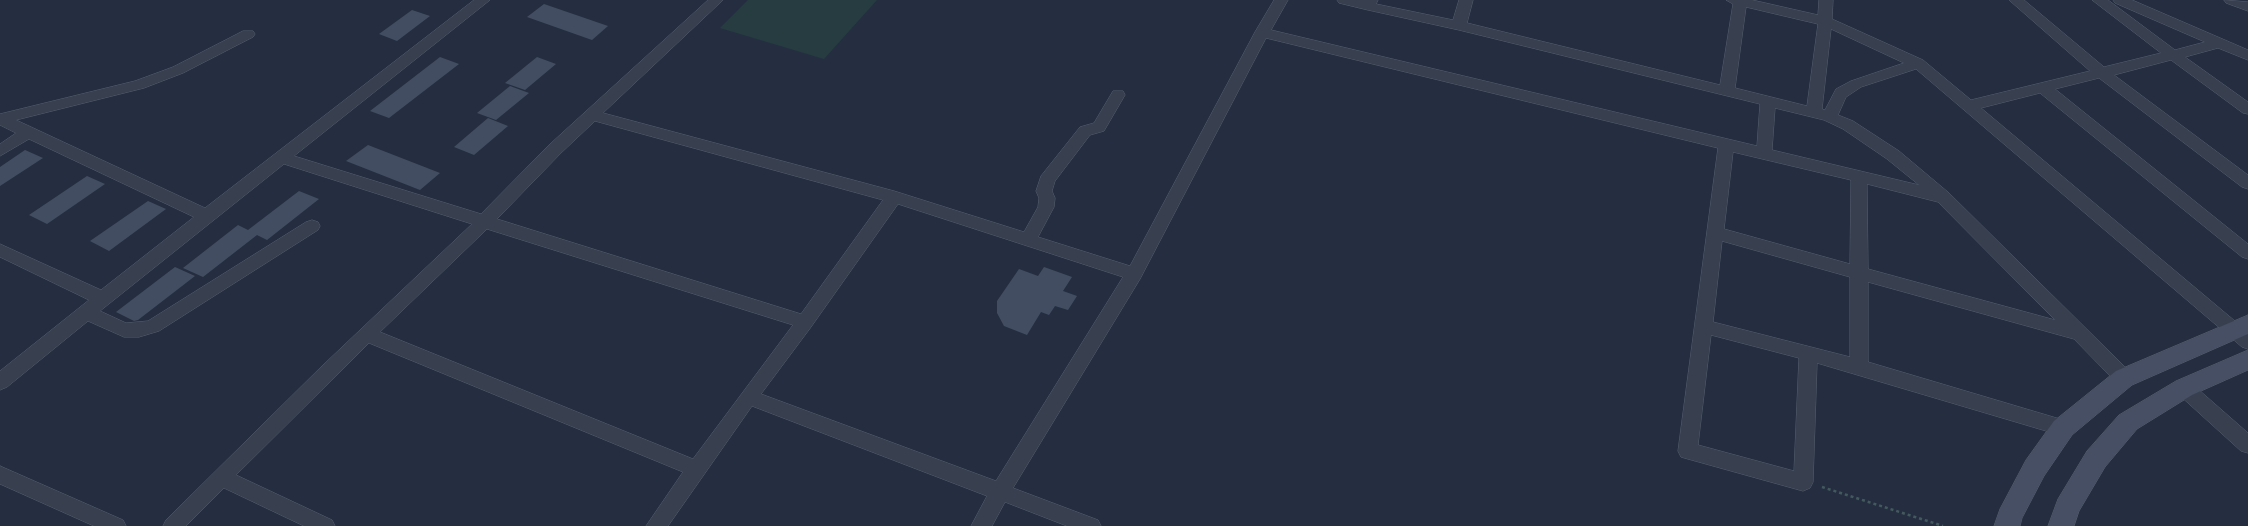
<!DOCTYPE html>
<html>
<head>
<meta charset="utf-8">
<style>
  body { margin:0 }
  canvas { display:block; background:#242e40 }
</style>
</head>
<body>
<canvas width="2248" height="526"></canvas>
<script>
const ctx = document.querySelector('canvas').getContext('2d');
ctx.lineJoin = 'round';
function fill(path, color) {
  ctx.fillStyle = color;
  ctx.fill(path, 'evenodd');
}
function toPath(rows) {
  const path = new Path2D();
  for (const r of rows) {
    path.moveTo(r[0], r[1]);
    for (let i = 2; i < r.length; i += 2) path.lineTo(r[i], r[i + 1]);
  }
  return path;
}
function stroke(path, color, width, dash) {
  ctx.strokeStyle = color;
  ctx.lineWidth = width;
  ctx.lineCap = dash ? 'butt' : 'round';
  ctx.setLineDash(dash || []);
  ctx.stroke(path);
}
const green = toPath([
  [748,0,877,0,824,59,720,28]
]);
const building = toPath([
  [544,4,608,26,592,40,527,17],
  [412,10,430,16,397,41,379,34],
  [440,57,459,64,389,118,370,111],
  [537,57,556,64,525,90,505,83],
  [510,86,529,93,496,120,477,113],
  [488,118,508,126,474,155,454,147],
  [368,145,440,173,420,190,346,161],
  [25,150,43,158,0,186,0,167],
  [87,176,105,184,47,224,29,215],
  [299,191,319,199,267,240,257,235,203,277,183,268,238,225,248,230],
  [148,201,166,209,109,251,90,241],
  [175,267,195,276,138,320,134,321,116,312],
  [1044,267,1072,277,1063,291,1077,296,1068,310,1055,306,1049,315,1041,312,1027,335,1004,326,997,313,997,301,1019,269,1038,276]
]);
const path = toPath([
  [1822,487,1943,526]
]);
const minor = toPath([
  [474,0,490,0,294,156,481,214,549,145,708,0,723,0,603,113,894,191,1024,232,1038,207,1039,198,1036,191,1041,176,1080,127,1094,123,1113,91,1123,91,1125,95,1104,131,1090,135,1055,181,1052,191,1055,198,1054,207,1038,237,1130,266,1255,32,1274,0,1288,0,1271,30,1757,146,1760,104,1459,30,1368,10,1339,3,1337,0,1378,0,1376,4,1453,20,1459,0,1473,0,1467,23,1720,85,1733,4,1726,0,1752,0,1818,15,1819,0,1833,0,1832,19,1923,60,1971,100,2090,71,2009,0,2024,0,2104,67,2161,53,2092,0,2108,0,2175,50,2205,42,2115,3,2113,0,2132,0,2248,50,2248,60,2218,48,2185,57,2248,102,2248,114,2243,113,2171,60,2114,75,2248,175,2248,189,2242,187,2099,78,2055,89,2248,244,2248,259,2242,257,2040,93,1981,108,2248,332,2248,349,2242,347,1916,69,1861,87,1846,97,1838,115,1853,121,1899,151,1949,193,2131,373,2133,378,2131,383,2124,386,2117,383,2074,339,1868,282,1868,362,2070,422,2073,428,2070,434,2063,436,1817,363,1813,482,1810,488,1803,491,1688,459,1681,457,1678,451,1718,148,1266,38,1140,279,1013,488,1098,520,1101,526,1067,526,1005,502,992,526,971,526,987,496,752,406,668,526,646,526,683,472,369,343,236,475,332,520,335,526,304,526,224,488,186,526,163,526,166,520,321,367,472,224,284,164,100,311,126,323,148,321,306,222,312,220,318,222,320,226,318,230,159,331,139,337,124,337,88,321,7,387,0,390,0,371,89,300,0,257,0,244,101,290,194,217,29,139,0,156,0,144,16,133,0,125,0,114,135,81,173,67,243,31,253,31,255,34,253,37,183,73,144,88,16,120,205,208,474,0],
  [1746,7,1818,24,1807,106,1735,88,1746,7],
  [1831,29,1904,63,1851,81,1836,89,1825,110,1822,109,1831,29],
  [1775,108,1824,120,1843,129,1887,159,1919,185,1772,150,1775,108],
  [595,121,883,200,801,314,497,219,561,153,595,121],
  [1733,152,1851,180,1850,264,1724,229,1733,152],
  [1867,184,1938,202,2055,320,1868,269,1867,184],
  [898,204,1123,277,996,481,761,394,811,327,898,204],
  [487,229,793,325,693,459,380,332,487,229],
  [1722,241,1850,277,1850,357,1713,322,1722,241],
  [1711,335,1799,358,1794,471,1698,445,1711,335],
  [2224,0,2248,2,2248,11,2226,3,2224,0],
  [2184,380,2191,383,2248,433,2248,453,2241,451,2177,393,2175,388,2177,383,2184,380],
  [0,466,123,520,126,526,94,526,0,484,0,466]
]);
const secondary = toPath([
  [2248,315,2248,334,2132,385,2072,435,2044,476,2022,518,2020,526,1994,526,2000,509,2026,460,2054,421,2116,371,2248,315],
  [2248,350,2248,370,2192,395,2137,429,2105,467,2079,511,2074,526,2048,526,2058,499,2087,451,2119,415,2176,381,2248,350]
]);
fill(green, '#263c41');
fill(building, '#434d62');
stroke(minor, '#565e6d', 1);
stroke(secondary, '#565e6d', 1);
stroke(path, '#44595e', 2.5, [3, 3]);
fill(minor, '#384050');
fill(secondary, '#464f63');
</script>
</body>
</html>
